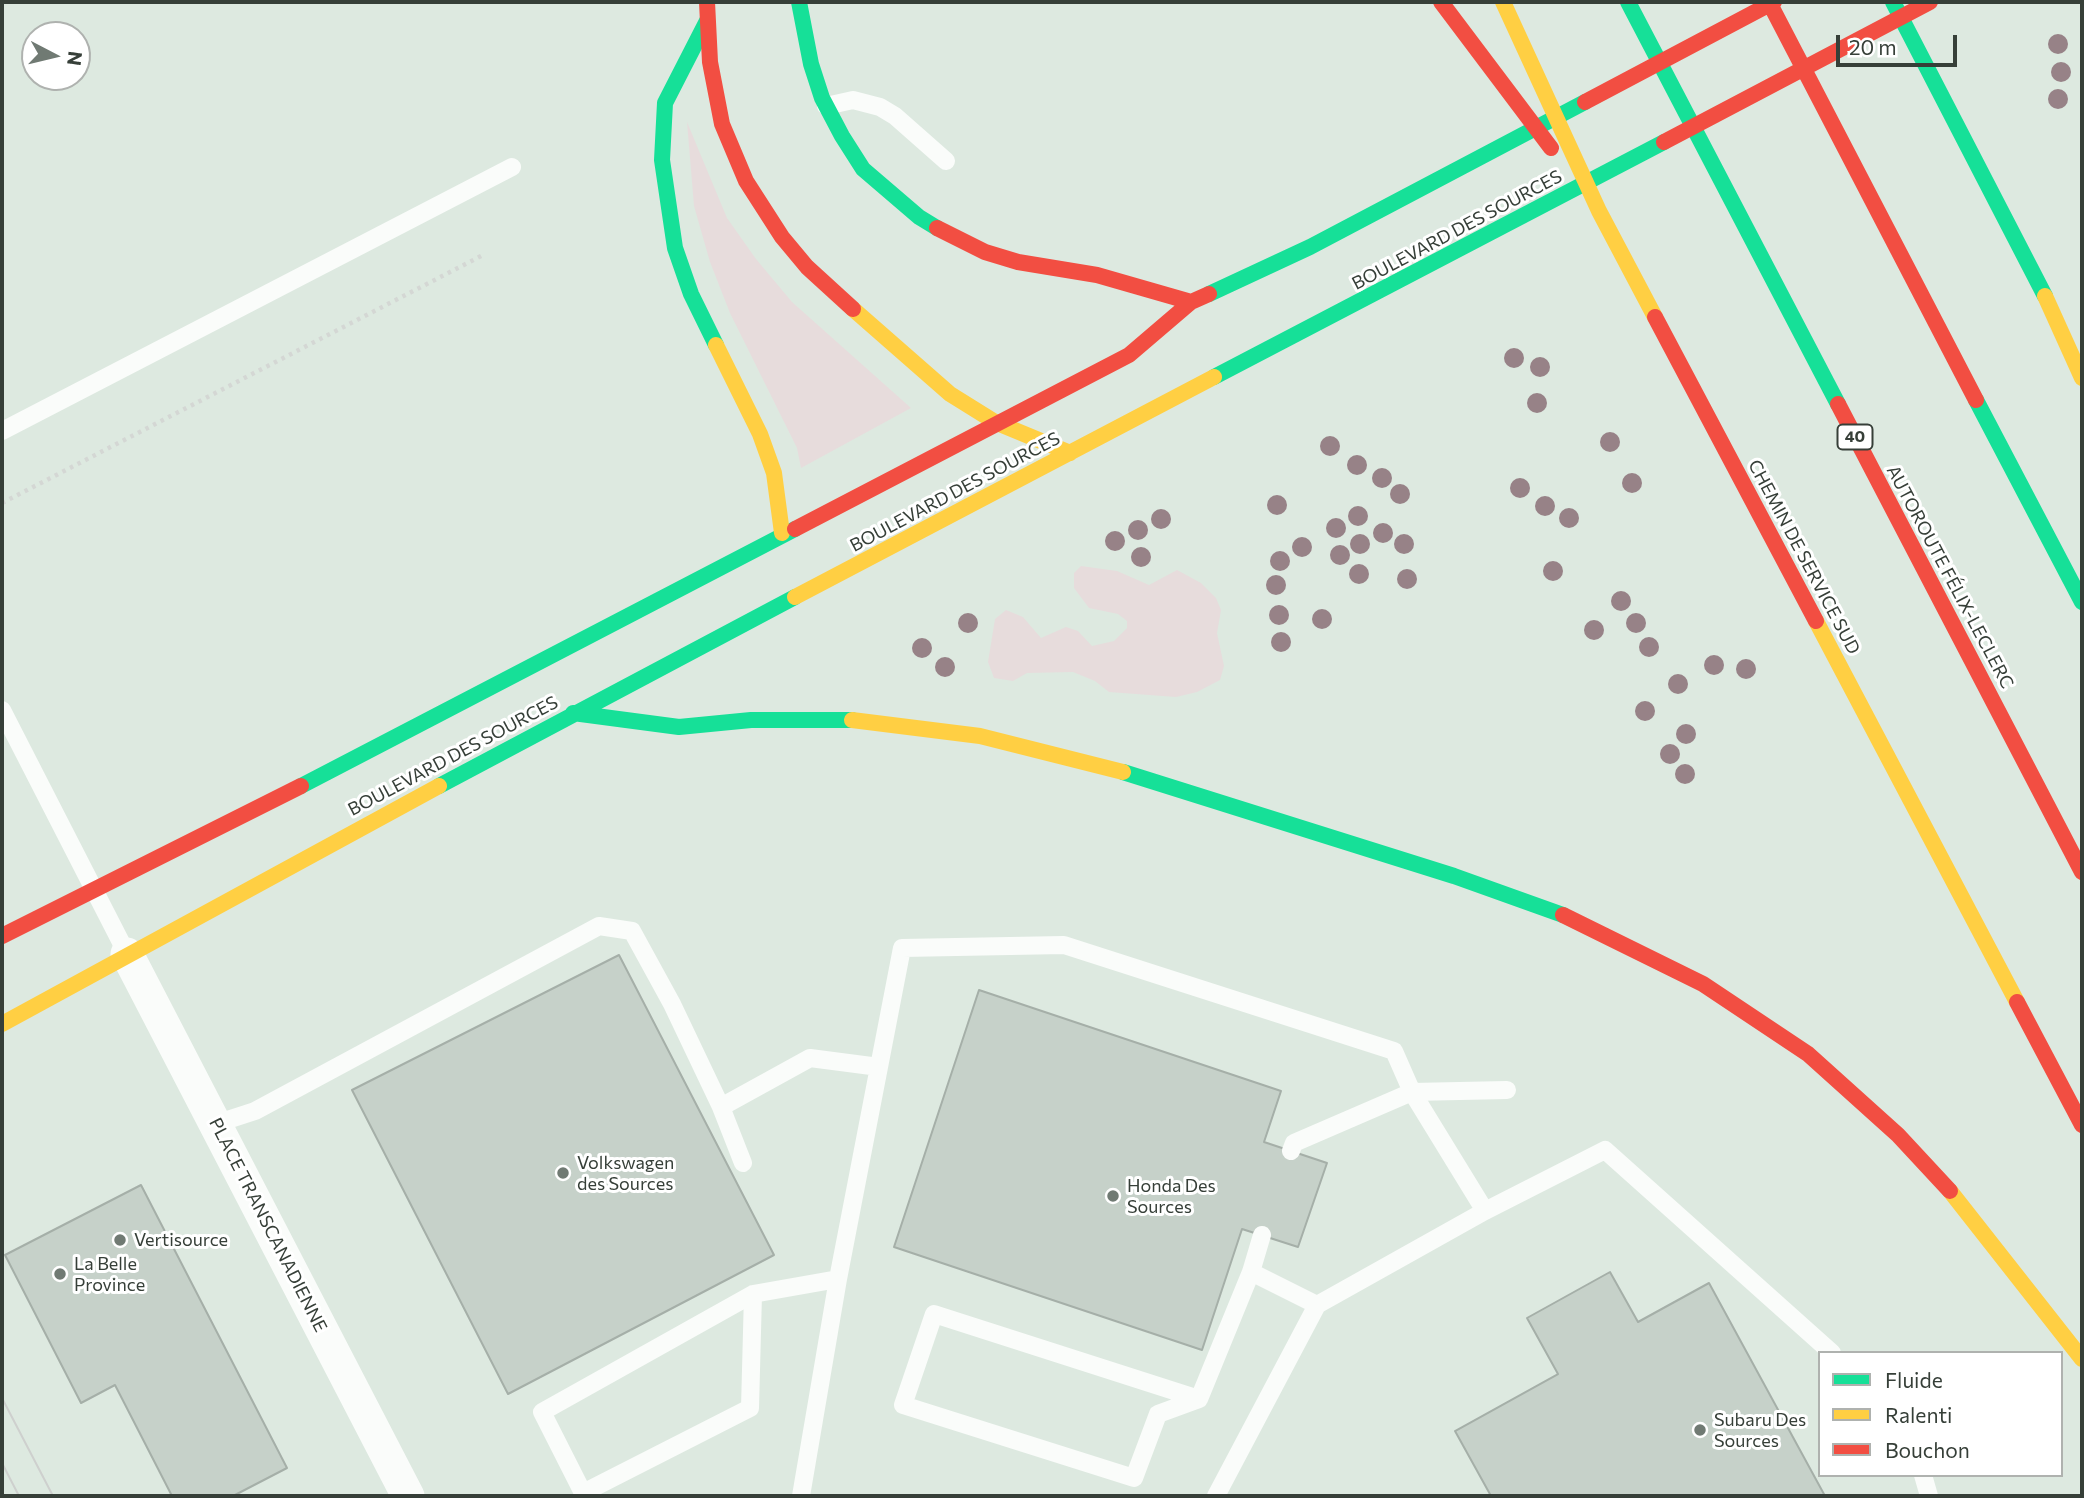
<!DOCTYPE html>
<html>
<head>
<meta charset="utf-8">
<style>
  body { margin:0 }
  #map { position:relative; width:2084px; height:1498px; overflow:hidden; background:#dde9e0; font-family:Commissioner,sans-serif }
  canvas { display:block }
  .frame { position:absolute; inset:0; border:4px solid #363f38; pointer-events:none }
  .legend { position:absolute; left:1818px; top:1351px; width:245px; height:126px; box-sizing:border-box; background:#fff; border:2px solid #afb2af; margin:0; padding:9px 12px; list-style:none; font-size:21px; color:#363f38 }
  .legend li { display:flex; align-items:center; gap:14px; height:35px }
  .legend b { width:35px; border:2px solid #afb2af }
  .north { position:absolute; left:21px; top:21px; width:70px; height:70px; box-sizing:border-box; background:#fff; border:2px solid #afb2af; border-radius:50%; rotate:97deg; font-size:19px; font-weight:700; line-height:28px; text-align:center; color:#363f38 }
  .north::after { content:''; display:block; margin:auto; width:24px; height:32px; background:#707a73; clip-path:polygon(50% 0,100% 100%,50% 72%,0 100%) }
  .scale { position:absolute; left:1836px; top:35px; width:121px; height:32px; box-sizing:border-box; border:4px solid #363f38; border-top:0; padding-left:9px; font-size:21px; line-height:24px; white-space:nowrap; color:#363f38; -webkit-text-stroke:5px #fff; paint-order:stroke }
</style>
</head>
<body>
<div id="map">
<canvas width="2084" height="1498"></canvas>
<div class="frame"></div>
<ul class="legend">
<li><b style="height:9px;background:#16e098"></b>Fluide</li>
<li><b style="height:9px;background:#ffcf43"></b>Ralenti</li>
<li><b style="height:9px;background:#f24e42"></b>Bouchon</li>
</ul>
<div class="north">N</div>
<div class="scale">20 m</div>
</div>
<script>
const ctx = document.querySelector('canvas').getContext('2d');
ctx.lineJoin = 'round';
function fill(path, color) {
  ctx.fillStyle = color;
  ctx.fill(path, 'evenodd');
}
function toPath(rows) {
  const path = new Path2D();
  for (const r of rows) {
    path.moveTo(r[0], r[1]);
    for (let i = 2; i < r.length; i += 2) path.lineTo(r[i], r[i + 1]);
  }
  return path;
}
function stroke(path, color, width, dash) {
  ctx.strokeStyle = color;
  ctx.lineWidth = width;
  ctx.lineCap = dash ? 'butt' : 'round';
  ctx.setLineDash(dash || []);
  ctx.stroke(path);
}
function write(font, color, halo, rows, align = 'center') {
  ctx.font = font + ' Commissioner,sans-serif';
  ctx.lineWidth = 6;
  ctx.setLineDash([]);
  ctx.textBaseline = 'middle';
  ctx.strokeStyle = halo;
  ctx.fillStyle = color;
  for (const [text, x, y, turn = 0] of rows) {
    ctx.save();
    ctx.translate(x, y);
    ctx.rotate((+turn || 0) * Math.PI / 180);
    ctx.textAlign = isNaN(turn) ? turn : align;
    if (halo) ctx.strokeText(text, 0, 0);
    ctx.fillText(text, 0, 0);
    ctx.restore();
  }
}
const green = toPath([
  [687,122,727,218,756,259,792,302,911,408,801,468,797,448,730,313,710,262,694,206],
  [1081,566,1117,571,1149,585,1177,570,1201,583,1216,598,1221,610,1217,633,1224,666,1220,680,1197,692,1176,697,1109,692,1095,681,1073,672,1027,673,1013,681,994,678,988,662,995,619,1006,610,1023,617,1041,638,1066,627,1078,631,1092,646,1114,641,1127,628,1127,621,1118,614,1089,608,1074,588,1074,573]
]);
const building = toPath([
  [619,955,774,1255,508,1394,352,1090,619,955],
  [979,990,1281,1091,1264,1142,1327,1163,1298,1247,1242,1229,1202,1350,894,1247,979,990],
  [141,1185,287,1468,233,1496,172,1496,115,1385,81,1403,5,1255,141,1185],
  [1610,1272,1638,1322,1709,1283,1825,1496,1491,1496,1455,1431,1558,1374,1527,1318,1610,1272]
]);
const path = toPath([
  [2,503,485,254]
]);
const lane = toPath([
  [826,106,853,100,880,107,895,116,946,161],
  [2,431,512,167],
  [2,710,127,954],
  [721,1107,810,1058,879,1067],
  [215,1124,255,1111,599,926,632,931,672,1004,721,1107,743,1163],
  [1291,1151,1294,1143,1412,1092,1507,1090],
  [1251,1272,1317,1305],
  [753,1294,750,1408,583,1493,542,1412,753,1294,838,1279],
  [1199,1399,934,1314,903,1405,1134,1478,1158,1414,1199,1399,1251,1272,1262,1235],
  [1923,1475,1929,1496],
  [801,1496,838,1279,902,948,1064,945,1394,1051,1412,1092,1485,1211],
  [1216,1496,1317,1305,1485,1211,1605,1150,1832,1353]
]);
const street = toPath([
  [127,954,408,1496]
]);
const fast = toPath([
  [799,2,811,64,822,98,842,136,863,169,919,217,937,228],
  [1628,2,1838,404],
  [1893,2,2045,296],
  [707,21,665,103,662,160,675,248,691,294,716,345],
  [1209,294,1310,247,1585,102],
  [1214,377,1664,142],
  [1976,400,2082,602],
  [573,713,679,727,751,720,852,720],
  [1123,772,1454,876,1563,915],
  [301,786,795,529],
  [439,786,795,597]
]);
const slow = toPath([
  [1503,2,1599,211,1655,317],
  [2045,296,2082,378],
  [853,309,950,394,995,422,1070,453],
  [716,345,760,434,774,473,782,533],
  [795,597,1214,377],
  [1816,621,2017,1002],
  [852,720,980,736,1123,772],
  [2,1024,439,786],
  [1950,1191,2082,1359]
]);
const jam = toPath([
  [707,2,710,62,722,124,746,181,782,237,807,267,853,309],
  [1441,2,1551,148],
  [1769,2,1976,400],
  [1585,102,1774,2],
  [1664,142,1930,2],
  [937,228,985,252,1018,262,1097,275,1191,302],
  [1655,317,1816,621],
  [1838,404,2082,872],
  [795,529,1129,355,1191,302,1209,294],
  [1563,915,1703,984,1808,1054,1898,1135,1950,1191],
  [2,936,301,786],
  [2017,1002,2082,1125]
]);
const tram = toPath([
  [2,1398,53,1496],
  [2,1463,19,1496]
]);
const trees = [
  [2058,44],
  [2061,72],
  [2058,99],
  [1514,358],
  [1540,367],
  [1537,403],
  [1610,442],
  [1330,446],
  [1357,465],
  [1382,478],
  [1632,483],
  [1520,488],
  [1400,494],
  [1277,505],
  [1545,506],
  [1358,516],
  [1569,518],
  [1161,519],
  [1336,528],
  [1138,530],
  [1383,533],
  [1115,541],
  [1360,544],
  [1404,544],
  [1302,547],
  [1340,555],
  [1141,557],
  [1280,561],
  [1553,571],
  [1359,574],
  [1407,579],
  [1276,585],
  [1621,601],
  [1279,615],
  [1322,619],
  [968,623],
  [1636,623],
  [1594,630],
  [1281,642],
  [1649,647],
  [922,648],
  [1714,665],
  [945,667],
  [1746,669],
  [1678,684],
  [1645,711],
  [1686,734],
  [1670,754],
  [1685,774]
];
const markers = [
  [563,1173,7,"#707a73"],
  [1113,1196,7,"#707a73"],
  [120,1240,7,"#707a73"],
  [60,1274,7,"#707a73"],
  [1700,1430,7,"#707a73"]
];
const shields = [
  [1855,437,35]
];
const shieldNames = [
  ["40",1855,437]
];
const streetNames = [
  ["BOULEVARD DES SOURCES",1457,230,-28],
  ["BOULEVARD DES SOURCES",955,492,-28],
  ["CHEMIN DE SERVICE SUD",1804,557,62],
  ["AUTOROUTE FÉLIX-LECLERC",1950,577,62],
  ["BOULEVARD DES SOURCES",453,756,-28],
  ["PLACE TRANSCANADIENNE",268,1225,63]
];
const poiNames = [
  ["Volkswagen",577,1163],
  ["des Sources",577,1184],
  ["Honda Des",1127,1186],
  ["Sources",1127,1207],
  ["Vertisource",134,1240],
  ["La Belle",74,1264],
  ["Province",74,1285],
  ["Subaru Des",1714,1420],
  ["Sources",1714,1441]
];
fill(green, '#e7dcdc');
fill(building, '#c6d1c9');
stroke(building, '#a5afa8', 2);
stroke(path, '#d4d7d4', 4.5, [3.5, 5]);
stroke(lane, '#fafcfa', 18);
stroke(street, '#fafcfa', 33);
stroke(fast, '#16e098', 16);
stroke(slow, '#ffcf43', 16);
stroke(jam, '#f24e42', 16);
stroke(tram, '#ced0ce', 2);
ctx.fillStyle = '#978287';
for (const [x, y] of trees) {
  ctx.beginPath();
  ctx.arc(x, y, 10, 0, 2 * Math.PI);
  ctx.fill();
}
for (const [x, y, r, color] of markers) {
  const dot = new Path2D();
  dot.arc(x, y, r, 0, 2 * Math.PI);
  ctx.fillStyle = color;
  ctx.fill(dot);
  stroke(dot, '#fff', 2.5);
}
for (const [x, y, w] of shields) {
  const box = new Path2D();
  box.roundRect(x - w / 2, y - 12.5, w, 25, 5);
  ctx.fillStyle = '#fff';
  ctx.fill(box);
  stroke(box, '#363f38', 2);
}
write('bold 16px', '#363f38', null, shieldNames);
write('18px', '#363f38', '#fff', streetNames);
write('18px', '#363f38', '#fff', poiNames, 'left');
</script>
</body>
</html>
